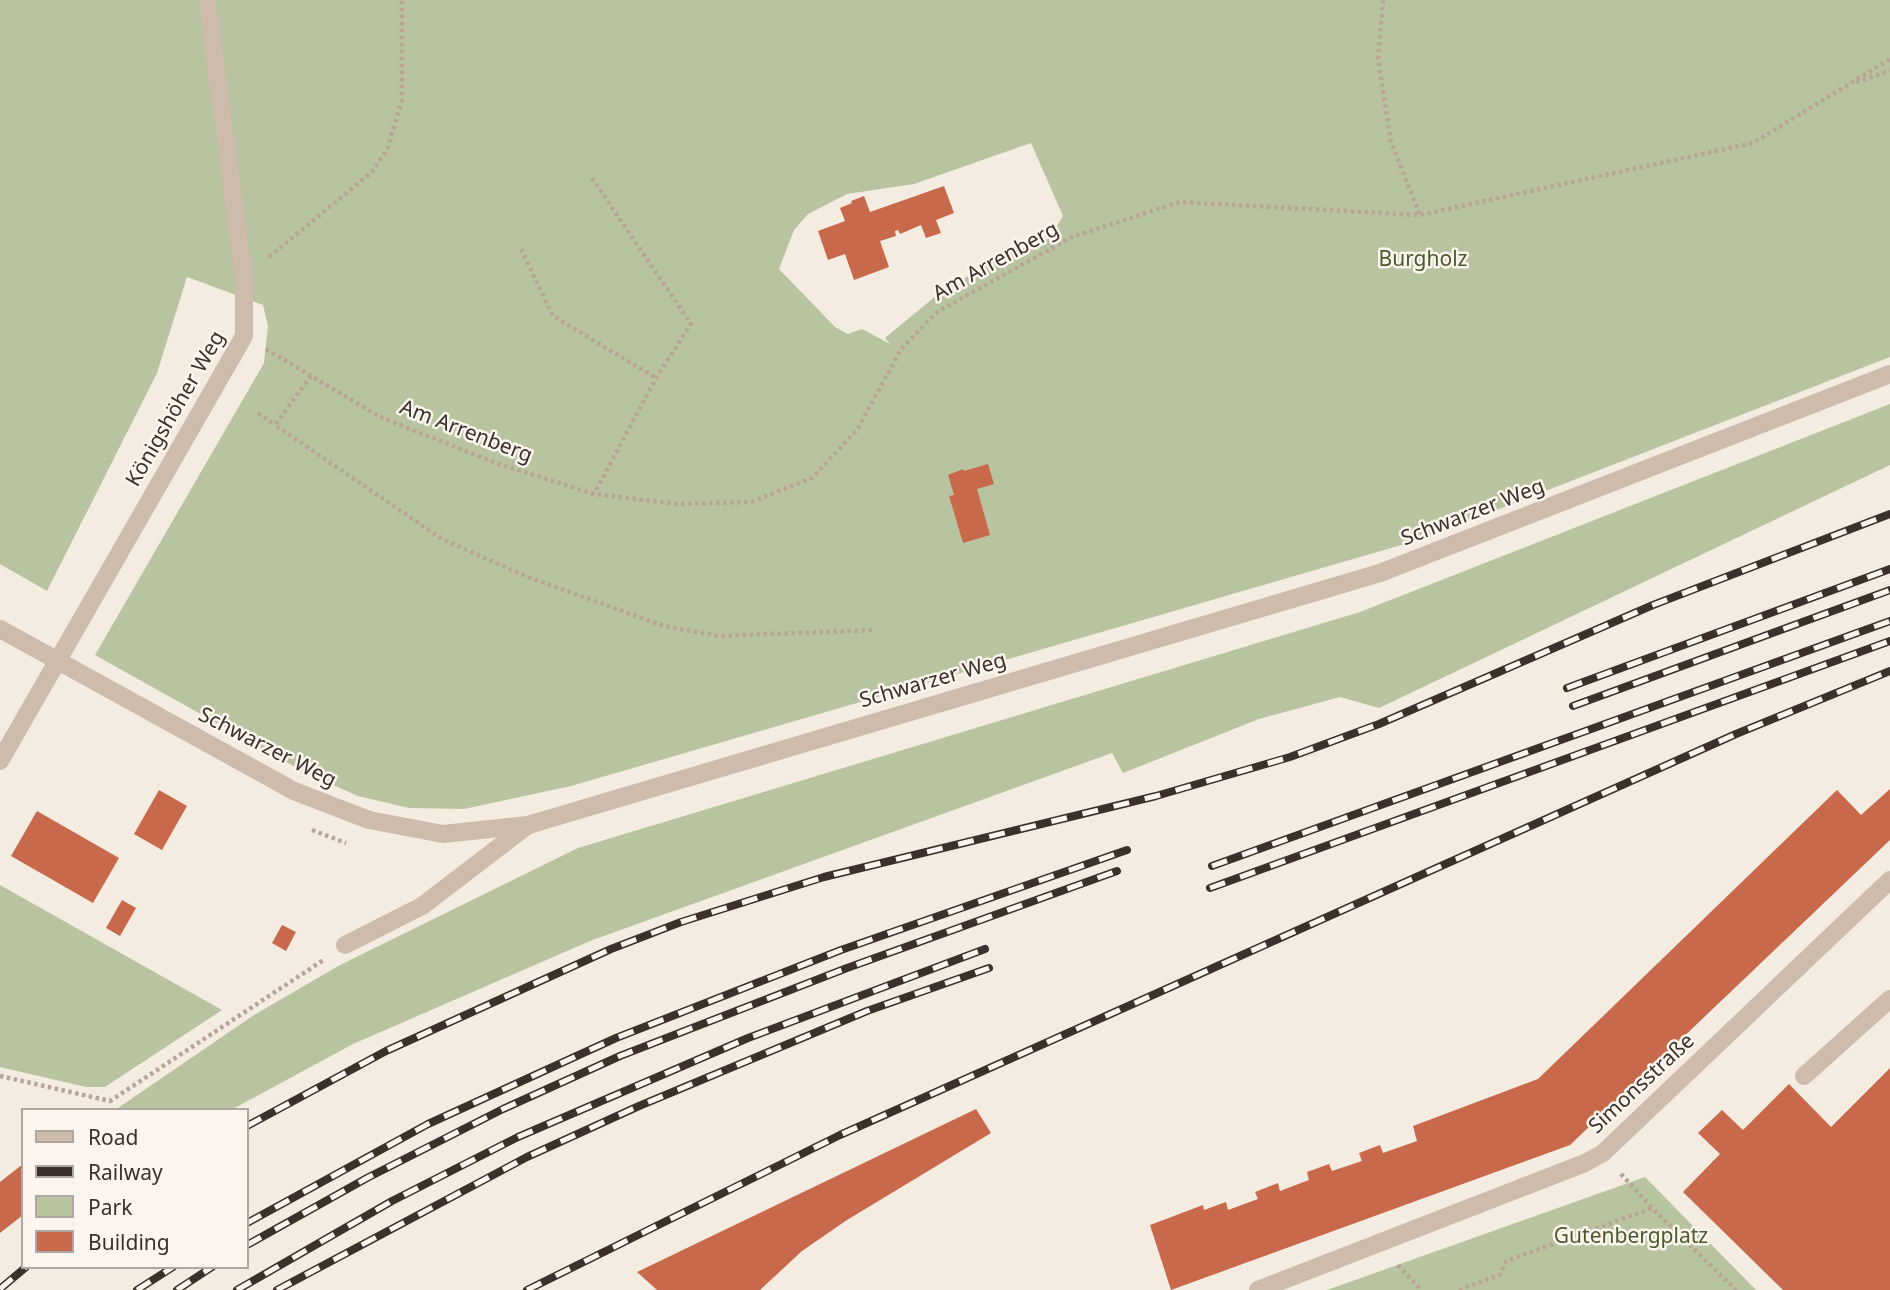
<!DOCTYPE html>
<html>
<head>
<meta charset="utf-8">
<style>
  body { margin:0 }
  #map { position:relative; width:1890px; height:1290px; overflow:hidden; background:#f4ebe1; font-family:"Noto Sans",sans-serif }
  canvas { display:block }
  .legend { position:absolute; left:21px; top:1108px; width:228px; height:161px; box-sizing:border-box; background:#fbf5ee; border:2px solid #aea6a0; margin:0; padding:9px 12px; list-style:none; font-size:21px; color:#3b302b }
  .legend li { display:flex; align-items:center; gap:14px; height:35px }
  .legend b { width:35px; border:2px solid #aea6a0 }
</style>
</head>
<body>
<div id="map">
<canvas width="1890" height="1290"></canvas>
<ul class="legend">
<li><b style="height:9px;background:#cdbbac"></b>Road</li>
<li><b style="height:9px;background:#3b302b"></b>Railway</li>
<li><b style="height:19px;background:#b8c4a0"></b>Park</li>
<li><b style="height:19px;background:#c8694b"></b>Building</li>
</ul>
</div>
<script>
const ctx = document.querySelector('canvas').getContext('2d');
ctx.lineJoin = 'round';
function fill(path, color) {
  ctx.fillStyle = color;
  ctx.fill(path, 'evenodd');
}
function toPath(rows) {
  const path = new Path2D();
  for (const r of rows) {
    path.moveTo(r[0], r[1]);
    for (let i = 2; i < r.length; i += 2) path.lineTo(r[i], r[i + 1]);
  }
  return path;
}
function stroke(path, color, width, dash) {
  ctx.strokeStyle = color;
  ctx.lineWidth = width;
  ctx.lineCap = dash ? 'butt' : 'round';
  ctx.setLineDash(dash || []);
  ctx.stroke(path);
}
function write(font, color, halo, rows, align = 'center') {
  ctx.font = font + ' "Noto Sans",sans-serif';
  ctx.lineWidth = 5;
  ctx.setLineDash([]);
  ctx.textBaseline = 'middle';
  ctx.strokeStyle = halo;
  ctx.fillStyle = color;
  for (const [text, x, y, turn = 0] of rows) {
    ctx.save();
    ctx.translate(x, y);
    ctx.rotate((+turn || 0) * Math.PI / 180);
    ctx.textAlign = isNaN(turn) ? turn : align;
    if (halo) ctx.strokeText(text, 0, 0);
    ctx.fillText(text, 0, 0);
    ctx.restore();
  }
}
const green = toPath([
  [0,0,1890,0,1890,357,1422,539,571,786,464,809,409,808,358,796,306,773,95,655,264,363,268,326,263,305,187,277,157,373,47,591,0,564],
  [1031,143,1063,216,1050,238,998,258,937,295,885,338,890,344,862,329,848,334,835,327,779,269,794,230,808,214,847,194,914,184],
  [1890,404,1890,465,1379,708,1340,697,1259,719,1123,773,1112,753,590,941,353,1044,231,1110,115,1110,254,1015,340,965,578,848,1360,612],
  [0,885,94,938,222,1010,105,1087,86,1087,0,1067],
  [1645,1177,1756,1290,1327,1290]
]);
const building = toPath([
  [944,186,954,213,936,220,941,233,926,238,921,225,900,234,898,230,895,231,896,236,880,241,889,267,854,280,845,254,828,260,818,231,845,221,840,208,852,203,851,201,864,196,870,212],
  [988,464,994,484,977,489,990,535,963,543,949,496,954,495,948,475,963,469,964,471],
  [1890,789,1890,840,1570,1145,1171,1290,1150,1225,1203,1205,1204,1210,1226,1202,1228,1210,1258,1199,1255,1192,1278,1183,1280,1191,1309,1180,1307,1172,1329,1164,1332,1171,1362,1161,1359,1153,1380,1145,1383,1153,1417,1141,1413,1126,1538,1079,1837,790,1861,815],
  [159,790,187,806,162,850,134,834],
  [37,811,119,858,93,903,11,856],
  [122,900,136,908,120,936,106,928],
  [282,925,296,932,286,951,272,943],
  [1890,1068,1890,1290,1783,1290,1683,1192,1720,1154,1698,1133,1722,1110,1743,1130,1789,1084,1831,1127],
  [976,1109,991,1133,847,1220,802,1251,760,1290,657,1290,637,1272],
  [23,1164,23,1215,0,1233,0,1182]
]);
const path = toPath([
  [1383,0,1378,58,1391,142,1420,215],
  [1856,82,1890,71],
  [592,178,691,324,656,378,594,494],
  [521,249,553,316,656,378],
  [269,257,372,172,387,150,402,100,402,0],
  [266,349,380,417,496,463,594,494,678,504,751,502,812,478,857,430,901,349,937,312,1072,237,1180,202,1420,215,1753,143,1890,59],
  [311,376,275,425,442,539,525,576,664,626,719,636,874,630],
  [258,413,275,425],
  [312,830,346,843],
  [0,1076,110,1101,325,959],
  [1621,1174,1652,1208,1736,1290],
  [1398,1265,1421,1290],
  [1459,1290,1501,1274,1506,1261,1652,1208]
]);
const service = toPath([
  [345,945,422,906,528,825],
  [1804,1076,1890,999]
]);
const minor = toPath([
  [0,761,244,336,244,278,207,0],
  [1258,1290,1585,1163,1603,1153,1890,880]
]);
const tertiary = toPath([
  [0,629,294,791,369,820,443,834,528,825,1380,573,1890,374]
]);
const rail = toPath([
  [1567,688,1890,569],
  [1573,706,1890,590],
  [1212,866,1890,621],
  [1210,888,1890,641],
  [247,1126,386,1051,611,949,681,922,824,877,1156,796,1290,757,1379,724,1653,605,1890,514],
  [247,1223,428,1124,616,1038,841,950,1127,850],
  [247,1245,367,1178,503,1109,620,1056,847,968,1117,871],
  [0,1289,26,1267],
  [137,1290,173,1267],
  [177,1290,212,1267],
  [237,1290,392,1201,518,1137,748,1038,985,949],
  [277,1290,527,1157,639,1106,867,1011,989,968],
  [527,1290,840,1135,1736,734,1890,671]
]);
const parkNames = [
  ["Burgholz",1423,260],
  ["Gutenbergplatz",1631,1237]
];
const streetNames = [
  ["Am Arrenberg",996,262,-29],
  ["Königshöher Weg",176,409,-60],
  ["Am Arrenberg",466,432,21],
  ["Schwarzer Weg",1473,513,-21],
  ["Schwarzer Weg",933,681,-16],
  ["Schwarzer Weg",267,748,27],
  ["Simonsstraße",1642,1084,-43]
];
fill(green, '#b8c4a0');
fill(building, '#c8694b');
stroke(path, '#b9a596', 4.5, [3.5, 3.5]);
stroke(service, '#cdbbac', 18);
stroke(minor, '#cdbbac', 18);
stroke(tertiary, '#cdbbac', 18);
stroke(rail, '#3b302b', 8);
stroke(rail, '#fbf5ee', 5, [16]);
write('21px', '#4a5a2e', '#fbf5ee', parkNames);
write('21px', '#3b302b', '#fbf5ee', streetNames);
</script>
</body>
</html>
